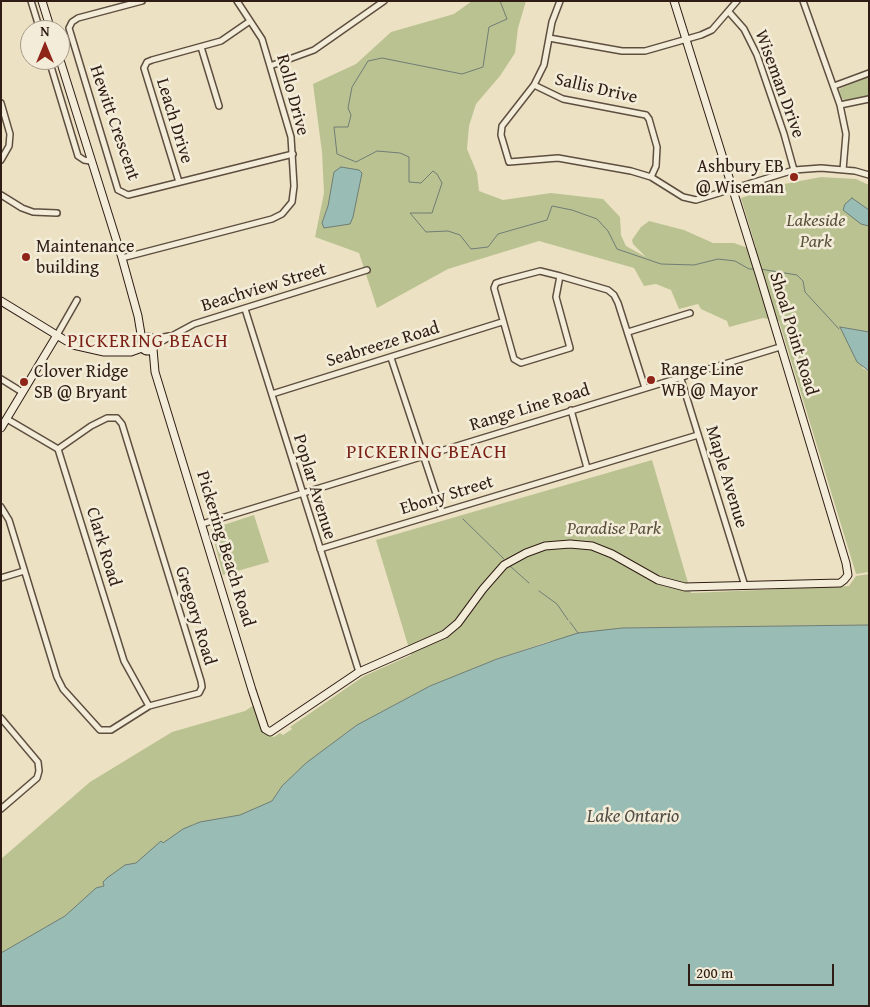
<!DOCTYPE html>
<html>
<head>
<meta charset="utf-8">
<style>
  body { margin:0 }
  #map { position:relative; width:870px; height:1007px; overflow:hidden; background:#ece2c3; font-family:"Gentium Book Plus",serif }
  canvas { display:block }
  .frame { position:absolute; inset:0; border:2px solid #2f1d15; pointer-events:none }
  .north { position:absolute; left:20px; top:20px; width:50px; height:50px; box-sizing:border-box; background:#f3ecd8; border:1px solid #a5998a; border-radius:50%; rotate:0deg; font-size:14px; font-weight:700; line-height:20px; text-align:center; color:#2f1d15 }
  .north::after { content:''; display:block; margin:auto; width:18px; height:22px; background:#8f2418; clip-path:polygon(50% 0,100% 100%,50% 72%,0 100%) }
  .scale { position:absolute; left:688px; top:964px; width:146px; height:22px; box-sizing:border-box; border:2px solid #2f1d15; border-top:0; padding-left:6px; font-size:15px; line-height:18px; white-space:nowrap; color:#2f1d15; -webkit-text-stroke:4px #f3ecd8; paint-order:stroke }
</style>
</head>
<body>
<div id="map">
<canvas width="870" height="1007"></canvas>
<div class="frame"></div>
<div class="north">N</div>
<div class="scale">200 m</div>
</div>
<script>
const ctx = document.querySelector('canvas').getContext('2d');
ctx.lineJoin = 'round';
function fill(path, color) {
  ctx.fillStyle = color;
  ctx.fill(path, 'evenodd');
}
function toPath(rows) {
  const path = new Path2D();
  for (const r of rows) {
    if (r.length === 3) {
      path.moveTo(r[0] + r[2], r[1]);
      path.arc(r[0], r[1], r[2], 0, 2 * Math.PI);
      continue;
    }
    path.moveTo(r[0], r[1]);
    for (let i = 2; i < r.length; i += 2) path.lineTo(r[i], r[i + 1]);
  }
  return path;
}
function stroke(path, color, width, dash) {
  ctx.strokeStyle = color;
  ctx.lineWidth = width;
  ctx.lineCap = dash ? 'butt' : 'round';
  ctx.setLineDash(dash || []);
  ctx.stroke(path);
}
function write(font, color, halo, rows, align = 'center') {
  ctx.font = font + ' "Gentium Book Plus",serif';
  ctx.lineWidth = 5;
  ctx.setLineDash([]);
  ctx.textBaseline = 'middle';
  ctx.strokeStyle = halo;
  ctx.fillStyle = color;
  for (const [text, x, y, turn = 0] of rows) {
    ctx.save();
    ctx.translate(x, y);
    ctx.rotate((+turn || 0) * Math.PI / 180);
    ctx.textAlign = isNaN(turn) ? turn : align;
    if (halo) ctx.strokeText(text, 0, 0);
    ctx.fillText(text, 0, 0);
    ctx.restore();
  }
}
const green = toPath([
  [472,1,526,1,518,28,515,53,500,76,476,104,469,126,467,149,477,173,479,191,503,200,551,193,603,199,620,217,621,235,626,246,646,257,633,244,632,240,641,227,649,221,684,230,713,243,734,243,748,248,756,248,741,198,779,185,821,177,856,179,869,185,869,360,862,368,869,371,869,572,856,574,779,321,763,318,729,327,727,321,701,309,698,304,679,309,671,290,656,284,644,286,634,268,539,241,448,269,377,308,359,253,315,237,324,193,322,152,313,84,356,64,391,32,454,14],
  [869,77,869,96,847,101,842,99,839,90,841,88],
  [652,460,691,593,849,586,856,576,869,574,869,625,622,628,547,642,497,659,430,686,357,725,282,786,272,801,248,816,194,824,142,860,78,910,1,956,1,859,90,782,172,732,245,711,254,705,262,731,267,735,274,737,280,733,283,735,292,729,290,727,364,676,411,655,376,540],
  [254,515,269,562,223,575,211,529]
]);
const water = toPath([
  [341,167,359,170,362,173,353,217,350,224,324,228,322,223,328,206,334,172,341,167],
  [852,198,869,210,869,226,861,224,843,210,845,204,852,198],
  [840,327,869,332,869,371,857,362,840,327],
  [869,625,869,1006,1,1006,1,953,65,916,96,888,104,886,103,882,107,878,125,865,136,863,161,841,163,843,183,829,200,822,240,815,272,801,282,786,306,763,357,725,430,686,497,659,578,633,622,628,869,625]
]);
const stream = toPath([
  [500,1,507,19,489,27,483,67,462,74,382,58,368,61,352,87,348,108,351,115,348,127,334,127,337,154,356,162,377,151,400,153,409,157,409,182,421,183,433,171,437,174,442,183,432,213,410,213,426,232,448,231,460,235,471,249,488,247,498,234,547,220,552,206,572,210,597,219,608,231,617,249,661,264,694,265,718,259,735,261,749,269,756,269],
  [760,269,797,275,803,281,805,292,839,329],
  [463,519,504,559],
  [510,566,529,583],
  [539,591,557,604,568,620],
  [570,622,578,633]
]);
const street = toPath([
  [31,1,40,30],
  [142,1,78,18,72,22,69,28,118,190,128,195,293,154],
  [560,1,552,22,544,65,534,85,502,126,501,135,509,162,558,158,631,171,651,177,683,197,696,200,794,170,821,168,855,171,869,175],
  [803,1,840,105,846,134,843,170],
  [729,12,744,29,757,55,784,134,794,170],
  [549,38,622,51,645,51,701,35,712,30,737,1],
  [201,47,219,106],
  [49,60,78,156,84,160,90,161],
  [270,66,314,50,384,1],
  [534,85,563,99,646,115,649,119,657,147,656,166,651,177],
  [834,86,869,73],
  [1,103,10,134,9,146,1,160],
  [840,105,869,99],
  [179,182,144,68,147,62,152,60,221,41,250,21],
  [1,195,22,208,33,212,57,213],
  [122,258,272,219,282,214,292,202,294,186,291,137,262,39,237,1],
  [560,276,556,297,570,348,521,363,514,359,494,288,496,283,502,281,540,271,560,276,608,290,614,295,618,303,645,388],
  [245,309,359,672],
  [628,332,690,313],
  [57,335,77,300],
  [153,339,169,336],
  [155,345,194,324,367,270],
  [391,358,442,512],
  [680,376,745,586],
  [1,379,22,392],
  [272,394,502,322],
  [571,410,587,468],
  [7,419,58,449,124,661,149,706],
  [1,507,9,520,57,677,63,689,100,730,111,730,149,706,199,693,202,687,201,681,122,424,117,418,107,418,91,426,58,449],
  [202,524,780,347],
  [320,549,698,435],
  [1,578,24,571],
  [1,718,38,762,39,771,37,778,1,809]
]);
const secondary = toPath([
  [42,1,51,30],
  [60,60,122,258,138,316,142,340],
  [1,301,73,345,104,352,131,352,142,348],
  [148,344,7],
  [153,349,155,372,252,690,265,729,270,732,359,672,445,634,458,623,483,589,504,565,526,553,545,546,570,544,592,546,612,554,658,580,685,587,840,583,844,580,848,575,846,563,761,280,674,1],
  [1,428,57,335]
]);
const markers = [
  [794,177,5,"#8f2418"],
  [26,257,5,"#8f2418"],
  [651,380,5,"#8f2418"],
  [24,382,5,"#8f2418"]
];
const streetNames = [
  ["Wiseman Drive",779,84,70],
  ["Sallis Drive",596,89,13],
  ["Rollo Drive",292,95,75],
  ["Leach Drive",174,121,73],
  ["Hewitt Crescent",114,123,71],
  ["Beachview Street",264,288,-17],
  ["Shoal Point Road",793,334,73],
  ["Seabreeze Road",383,345,-17],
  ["Range Line Road",530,408,-17],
  ["Maple Avenue",726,477,73],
  ["Poplar Avenue",314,487,73],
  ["Ebony Street",447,496,-17],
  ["Clark Road",103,547,73],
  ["Pickering Beach Road",225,549,73],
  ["Gregory Road",195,616,73]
];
const poiNames = [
  ["Ashbury EB",784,167,"right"],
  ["@ Wiseman",784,188,"right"],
  ["Maintenance",36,247],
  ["building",36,268],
  ["Range Line",661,370],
  ["WB @ Mayor",661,391],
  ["Clover Ridge",34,372],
  ["SB @ Bryant",34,393]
];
const parkNames = [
  ["Lakeside",816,221],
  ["Park",816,242],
  ["Paradise Park",614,529]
];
const neighbourhoodNames = [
  ["PICKERING BEACH",148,342],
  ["PICKERING BEACH",427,453]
];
const waterNames = [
  ["Lake Ontario",633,817]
];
fill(green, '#bbc292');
fill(water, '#99bdb5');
stroke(water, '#6f7d75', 1);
stroke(stream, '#6f7d75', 1);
stroke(street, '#5e4e40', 8);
stroke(secondary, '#2f1d15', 9);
stroke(street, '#f3ecd8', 5);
stroke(secondary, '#f3ecd8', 7);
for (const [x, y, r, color] of markers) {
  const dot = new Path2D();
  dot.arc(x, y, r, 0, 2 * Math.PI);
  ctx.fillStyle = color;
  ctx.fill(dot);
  stroke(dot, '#f3ecd8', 2);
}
write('18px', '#2f1d15', '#f3ecd8', streetNames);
write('18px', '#2f1d15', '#f3ecd8', poiNames, 'left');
write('italic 18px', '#594f3a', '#f3ecd8', parkNames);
ctx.letterSpacing = '1px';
write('19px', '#7a1f14', '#f3ecd8', neighbourhoodNames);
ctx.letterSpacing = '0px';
write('italic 19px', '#4f4d45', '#f3ecd8', waterNames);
</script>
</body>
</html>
